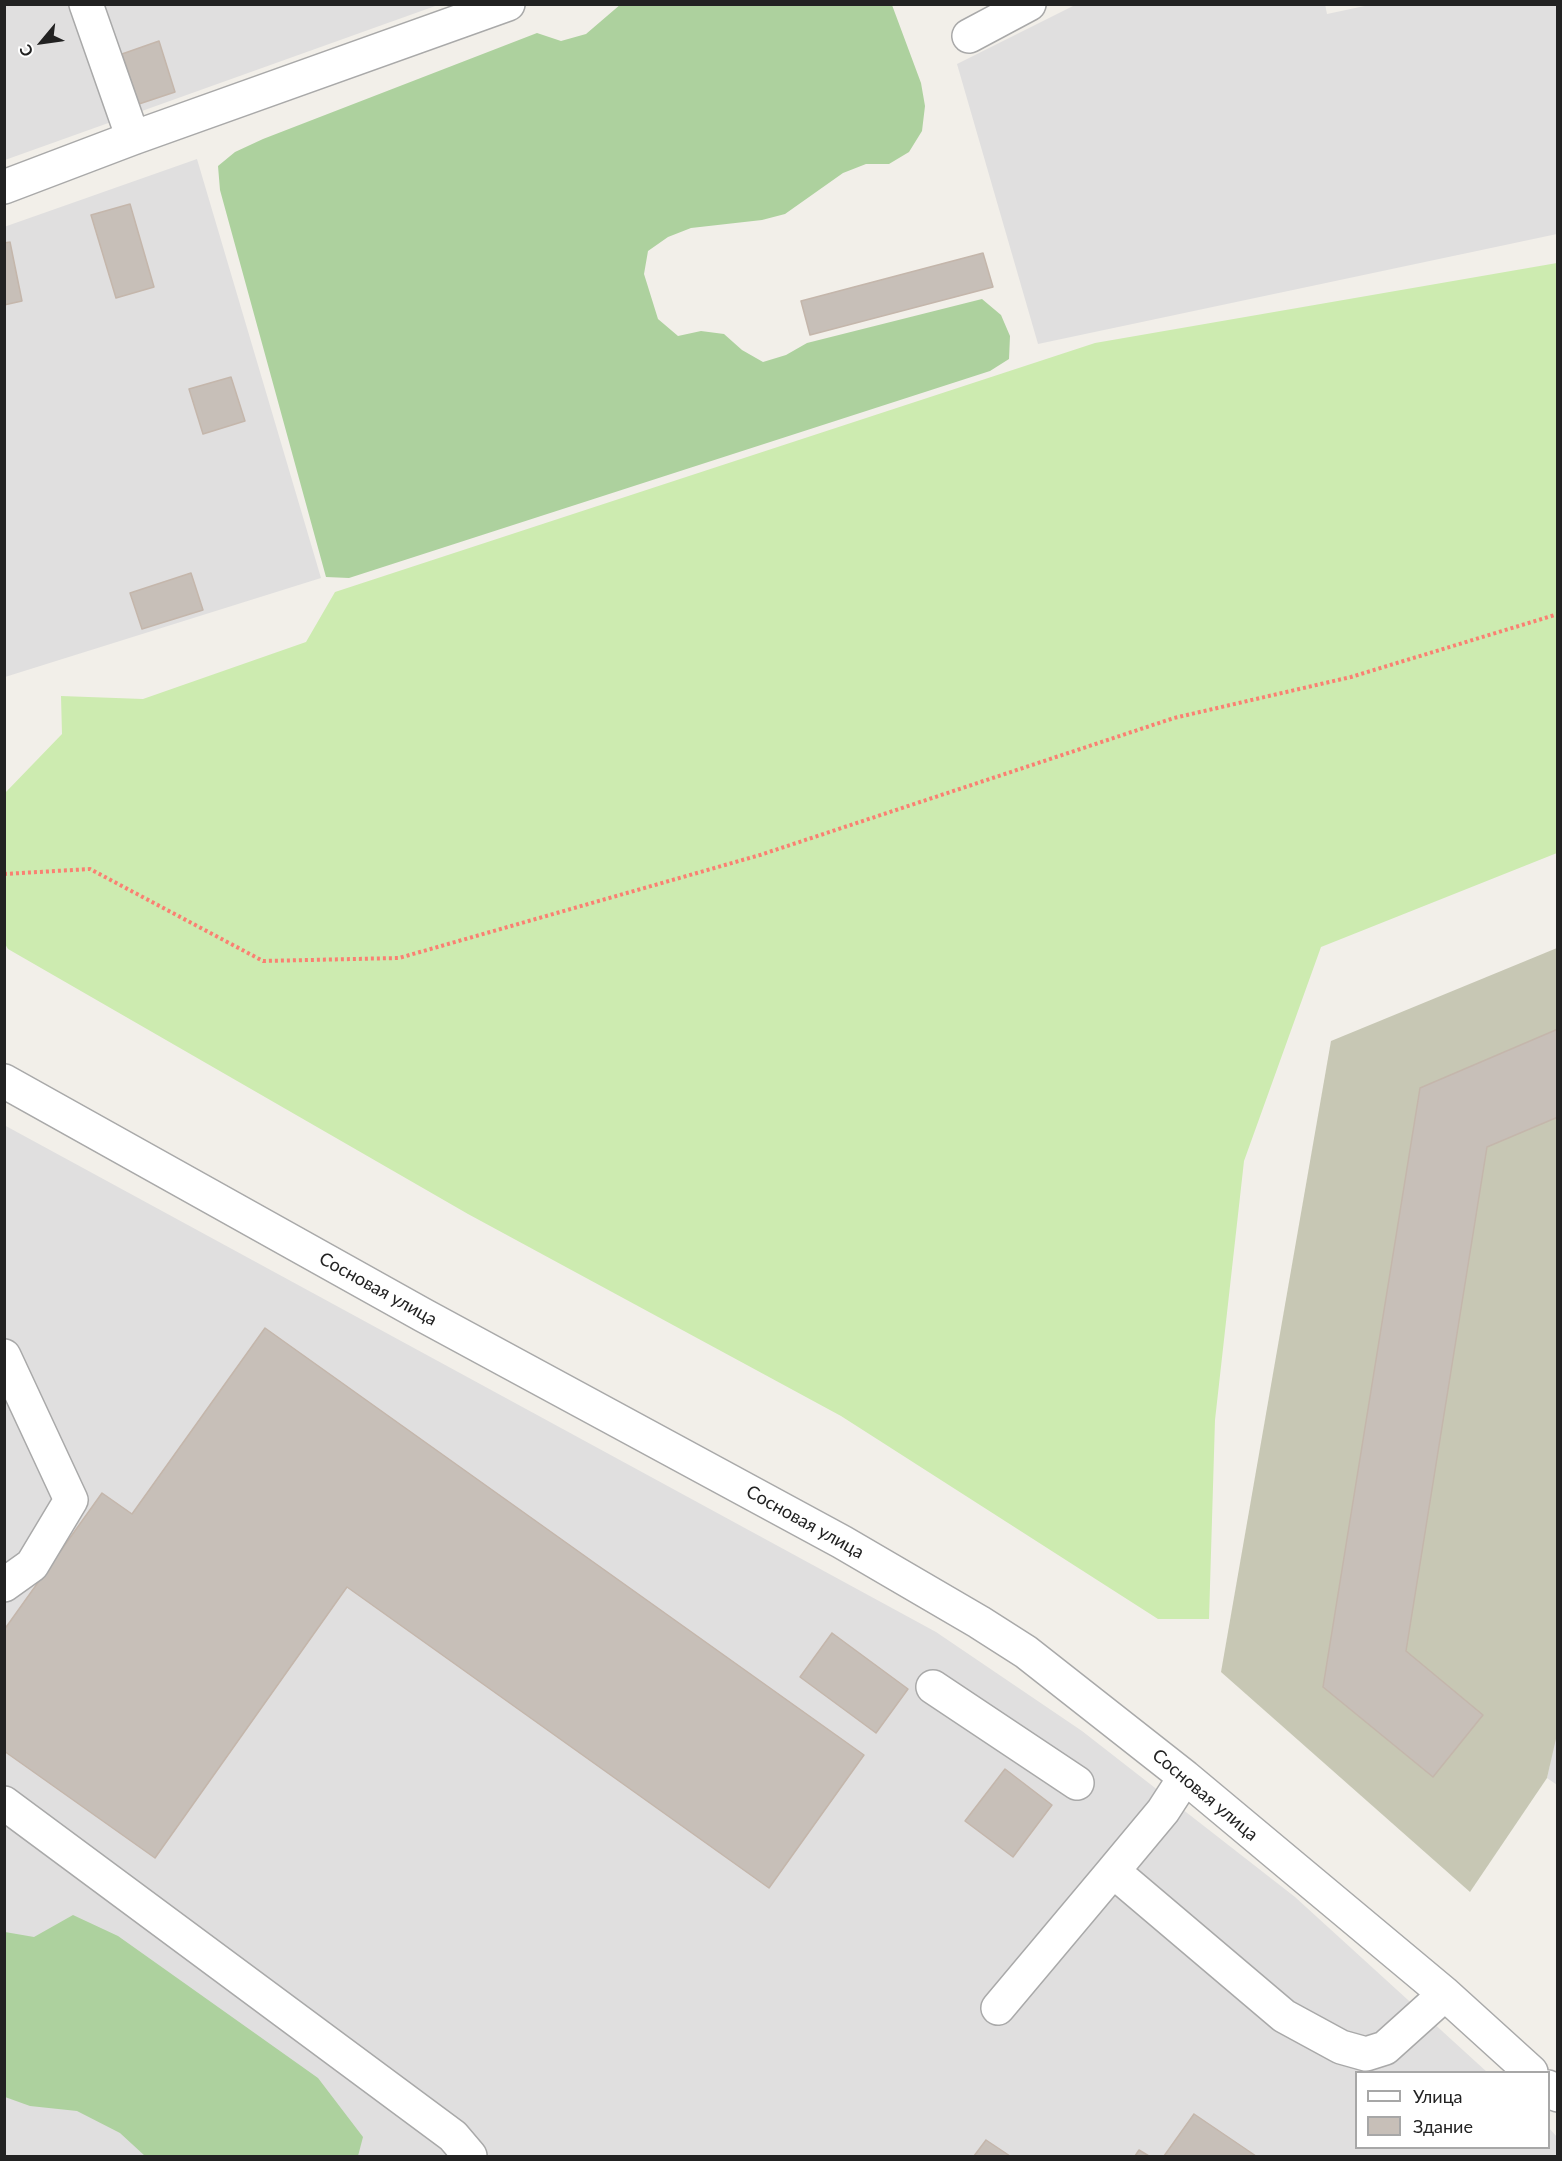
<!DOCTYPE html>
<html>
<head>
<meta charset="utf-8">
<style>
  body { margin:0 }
  #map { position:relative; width:1562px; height:2161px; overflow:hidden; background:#f2efe9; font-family:Lato,sans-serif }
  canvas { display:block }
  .frame { position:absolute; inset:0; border:6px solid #222; pointer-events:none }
  .legend { position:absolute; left:1355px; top:2071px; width:195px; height:78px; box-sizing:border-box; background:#fff; border:2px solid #a7a7a7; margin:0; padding:8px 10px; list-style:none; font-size:18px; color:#222 }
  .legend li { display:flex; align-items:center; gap:12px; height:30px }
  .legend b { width:30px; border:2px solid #a7a7a7 }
  .north { position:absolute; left:12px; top:12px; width:60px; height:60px; -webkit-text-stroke:4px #fff; paint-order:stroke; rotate:241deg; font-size:16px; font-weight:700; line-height:24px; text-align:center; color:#222 }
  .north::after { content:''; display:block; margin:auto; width:21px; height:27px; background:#222; clip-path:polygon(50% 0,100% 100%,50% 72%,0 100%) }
</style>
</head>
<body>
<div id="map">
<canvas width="1562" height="2161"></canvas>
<div class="frame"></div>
<ul class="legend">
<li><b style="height:8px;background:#fff"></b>Улица</li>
<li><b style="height:16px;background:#c7bfb8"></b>Здание</li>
</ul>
<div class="north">С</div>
</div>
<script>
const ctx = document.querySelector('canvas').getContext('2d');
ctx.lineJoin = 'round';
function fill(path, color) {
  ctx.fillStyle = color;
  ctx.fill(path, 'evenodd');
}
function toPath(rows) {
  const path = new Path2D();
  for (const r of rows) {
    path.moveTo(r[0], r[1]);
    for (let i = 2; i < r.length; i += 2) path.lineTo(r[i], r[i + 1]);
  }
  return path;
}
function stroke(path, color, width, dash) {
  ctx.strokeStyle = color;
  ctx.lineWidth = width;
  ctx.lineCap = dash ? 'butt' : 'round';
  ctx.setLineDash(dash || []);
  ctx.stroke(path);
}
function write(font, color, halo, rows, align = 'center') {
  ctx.font = font + ' Lato,sans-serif';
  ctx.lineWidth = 4.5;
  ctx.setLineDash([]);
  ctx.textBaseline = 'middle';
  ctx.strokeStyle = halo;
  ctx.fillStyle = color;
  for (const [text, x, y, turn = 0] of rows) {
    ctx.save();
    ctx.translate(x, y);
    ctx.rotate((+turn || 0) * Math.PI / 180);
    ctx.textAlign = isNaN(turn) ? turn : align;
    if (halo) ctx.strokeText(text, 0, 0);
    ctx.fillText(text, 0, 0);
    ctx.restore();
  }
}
const residential = toPath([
  [1325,4,1327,14,1374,4,1557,5,1557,234,1038,344,957,64,1075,5],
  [5,5,438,5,5,160],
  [197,159,321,578,5,677,4,227],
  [4,1125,936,1632,1082,1731,1295,1897,1487,2072,1356,2072,1356,2148,1548,2148,1549,2128,1557,2137,1557,2156,5,2156],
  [1557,1730,1557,1785,1547,1778]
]);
const construction = toPath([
  [1557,948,1558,1730,1547,1778,1470,1892,1221,1672,1331,1041]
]);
const grass = toPath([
  [1557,263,1557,853,1321,947,1244,1161,1215,1420,1209,1619,1158,1619,841,1416,468,1214,8,949,5,944,5,793,62,734,61,696,143,699,306,642,335,592,1095,343]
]);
const forest = toPath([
  [621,4,892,5,921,83,925,106,922,131,909,152,889,164,866,164,843,173,785,214,762,220,691,228,668,237,648,251,644,274,658,319,678,336,701,331,724,334,742,350,763,362,786,355,807,343,982,299,1001,315,1010,336,1009,359,990,371,349,578,326,577,220,190,218,166,235,152,263,139,537,33,561,41,586,34],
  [73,1915,118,1936,318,2078,363,2137,358,2156,145,2156,120,2133,77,2111,30,2106,5,2097,5,1932,34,1937]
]);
const building = toPath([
  [159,41,175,92,139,104,122,54,159,41],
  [130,204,154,287,116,298,91,215,130,204],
  [10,242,22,301,4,305,4,243,10,242],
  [983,253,993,287,810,335,801,301,983,253],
  [231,377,245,421,203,434,189,389,231,377],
  [191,573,203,610,142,629,130,593,191,573],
  [1558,1029,1558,1117,1487,1147,1406,1651,1483,1715,1433,1777,1323,1687,1420,1088,1558,1029],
  [265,1328,864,1755,769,1888,347,1587,155,1858,4,1751,4,1630,102,1493,132,1514,265,1328],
  [832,1633,908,1689,876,1733,800,1677,832,1633],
  [1005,1769,1052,1805,1013,1857,965,1821,1005,1769],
  [1194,2114,1256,2156,1164,2156,1194,2114],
  [986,2140,1010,2156,974,2156,986,2140],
  [1139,2150,1149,2156,1135,2156,1139,2150]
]);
const path = toPath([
  [4,874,90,869,263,961,399,958,760,855,1174,718,1351,677,1558,614]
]);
const minor = toPath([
  [86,4,133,138],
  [969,36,1029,4],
  [4,187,133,138,508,4],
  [4,1081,423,1315,842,1542,979,1622,1026,1652,1185,1777,1445,1994,1531,2072],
  [4,1356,71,1500,32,1565,4,1585],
  [933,1687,1077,1783],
  [1185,1777,1163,1811,1113,1871,1284,2016,1341,2047,1366,2054,1385,2048,1445,1994],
  [4,1803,453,2136,470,2156],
  [998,2008,1113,1871],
  [1548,2087,1558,2095]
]);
const streetNames = [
  ["Сосновая улица",378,1289,29],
  ["Сосновая улица",805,1522,29],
  ["Сосновая улица",1205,1795,40]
];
fill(residential, '#e0dfdf');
fill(construction, '#c7c7b4');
fill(grass, '#cdebb0');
fill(forest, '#add19e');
fill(building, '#c7bfb8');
stroke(building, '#c4b6ab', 1.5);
stroke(minor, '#a9a9a9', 36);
stroke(path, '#fa8072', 4, [3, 3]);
stroke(minor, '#fff', 33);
write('18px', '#222', '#fff', streetNames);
</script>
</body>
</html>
